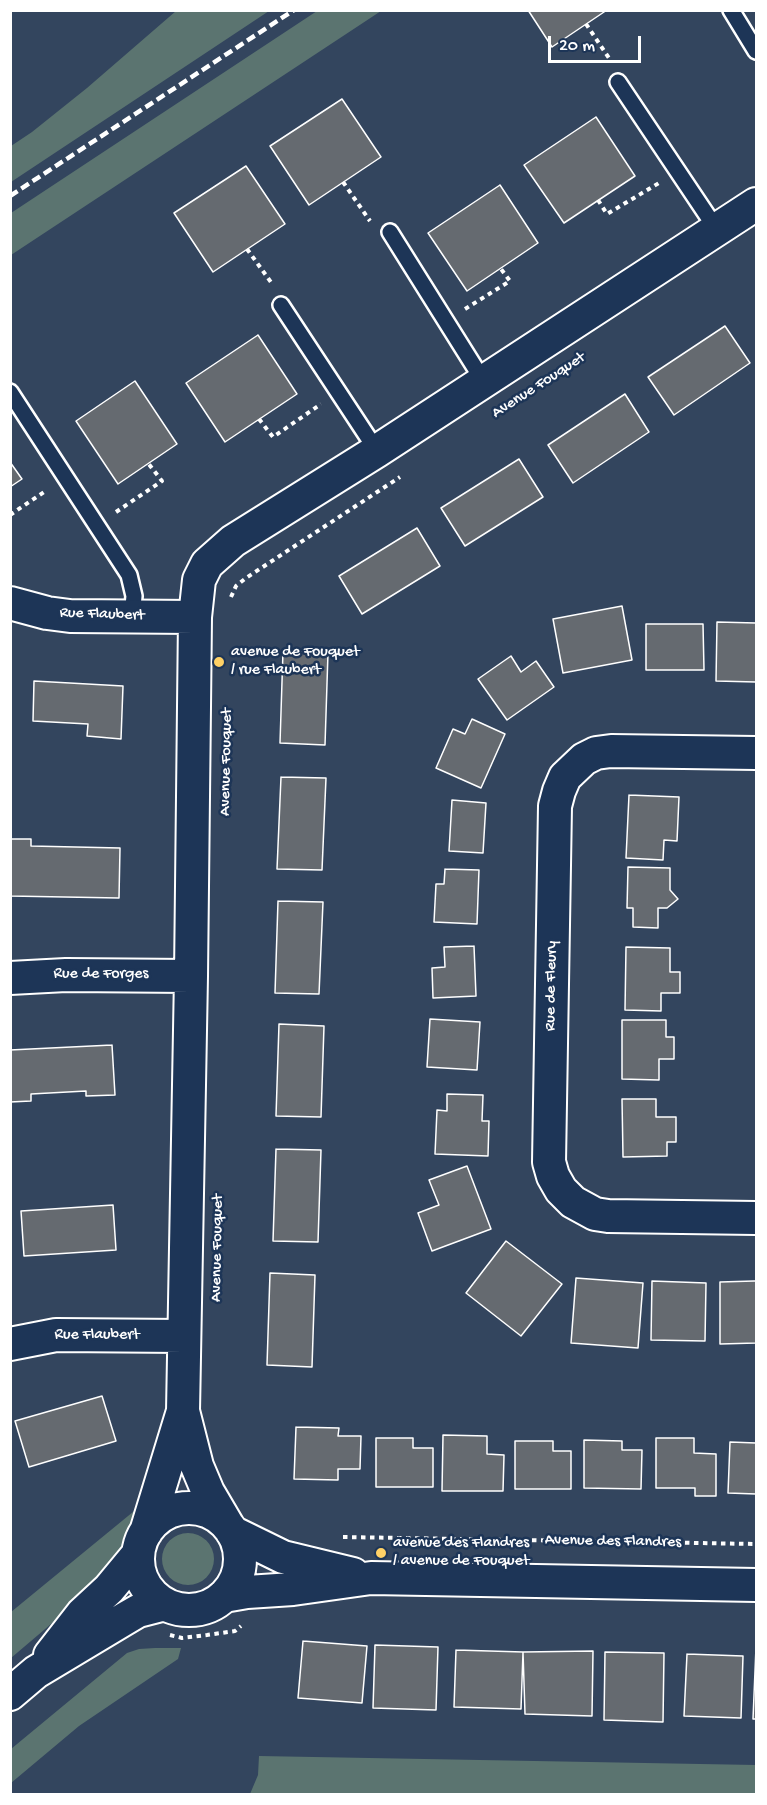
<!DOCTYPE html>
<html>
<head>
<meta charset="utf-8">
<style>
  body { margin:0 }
  #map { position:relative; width:767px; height:1805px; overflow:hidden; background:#33455e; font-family:"Gochi Hand",sans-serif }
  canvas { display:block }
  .frame { position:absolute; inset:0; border:12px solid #fff; pointer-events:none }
  .scale { position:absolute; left:548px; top:36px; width:93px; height:27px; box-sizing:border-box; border:3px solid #fff; border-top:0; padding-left:8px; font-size:18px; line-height:21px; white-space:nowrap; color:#fff; -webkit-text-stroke:4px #1d3557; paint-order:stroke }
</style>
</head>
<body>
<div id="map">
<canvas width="767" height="1805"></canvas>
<div class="frame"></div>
<div class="scale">20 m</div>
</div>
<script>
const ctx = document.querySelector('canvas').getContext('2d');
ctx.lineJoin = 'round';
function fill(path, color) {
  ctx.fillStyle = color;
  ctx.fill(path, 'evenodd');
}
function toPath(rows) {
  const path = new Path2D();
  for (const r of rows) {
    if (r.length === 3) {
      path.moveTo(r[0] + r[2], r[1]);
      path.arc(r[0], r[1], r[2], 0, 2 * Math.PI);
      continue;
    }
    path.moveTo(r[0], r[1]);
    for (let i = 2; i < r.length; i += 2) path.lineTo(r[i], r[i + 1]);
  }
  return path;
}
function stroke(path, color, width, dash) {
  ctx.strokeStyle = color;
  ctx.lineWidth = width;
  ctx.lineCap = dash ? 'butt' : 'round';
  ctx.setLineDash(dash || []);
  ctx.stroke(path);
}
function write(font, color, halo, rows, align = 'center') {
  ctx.font = font + ' "Gochi Hand",sans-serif';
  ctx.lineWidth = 5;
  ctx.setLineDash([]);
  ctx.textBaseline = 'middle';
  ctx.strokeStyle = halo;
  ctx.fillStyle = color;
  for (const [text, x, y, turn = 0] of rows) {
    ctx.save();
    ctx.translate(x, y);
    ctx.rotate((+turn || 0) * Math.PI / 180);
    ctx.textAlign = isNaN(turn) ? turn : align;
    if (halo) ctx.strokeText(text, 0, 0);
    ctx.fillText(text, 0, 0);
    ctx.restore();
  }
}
const green = toPath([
  [176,11,269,11,11,182,11,146,32,132,87,88],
  [317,11,381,11,11,255,11,213],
  [139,1507,118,1557,84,1596,11,1658,11,1612],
  [188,1559,26],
  [155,1648,181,1648,178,1659,79,1726,11,1783,11,1749,127,1653,139,1649],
  [259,1756,756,1765,756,1794,250,1794,258,1775]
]);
const building = toPath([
  [528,10,607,10,552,47,528,10],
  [342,99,381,157,309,205,270,146,342,99],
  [596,117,635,176,564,223,524,165,596,117],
  [246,166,285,224,213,272,174,213,246,166],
  [500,185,538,243,467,291,428,233,500,185],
  [725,326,750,363,674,415,648,377,725,326],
  [258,335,297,394,225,442,186,383,258,335],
  [135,381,177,444,118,484,76,421,135,381],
  [625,394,649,432,573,483,548,445,625,394],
  [519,459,543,497,465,546,441,508,519,459],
  [10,462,22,479,10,487,10,462],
  [417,528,440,566,362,614,339,576,417,528],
  [622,606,632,660,563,673,553,619,622,606],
  [717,622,756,623,756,682,716,681,717,622],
  [646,624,703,624,704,670,646,670,646,624],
  [283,651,328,653,325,745,280,743,283,651],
  [511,656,521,672,536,661,554,687,507,720,478,679,511,656],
  [34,681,123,686,121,739,87,736,88,724,33,721,34,681],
  [472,719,505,734,481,788,436,768,453,729,465,734,472,719],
  [281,777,326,778,322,870,277,869,281,777],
  [629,795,679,797,677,841,664,840,663,860,626,858,629,795],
  [452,800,486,803,483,853,449,851,452,800],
  [10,839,31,839,31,846,120,848,119,898,10,896,10,839],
  [628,867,670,868,670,890,678,899,667,908,658,908,658,928,633,927,633,908,627,908,628,867],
  [445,869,479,870,477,924,434,922,436,884,444,884,445,869],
  [278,901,323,902,319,994,275,993,278,901],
  [474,946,476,996,433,998,432,968,445,967,444,947,474,946],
  [626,947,670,948,670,972,680,972,680,993,661,993,661,1011,625,1010,626,947],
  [430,1019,480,1022,477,1070,427,1067,430,1019],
  [622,1020,666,1020,666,1037,674,1037,674,1059,659,1059,659,1080,622,1079,622,1020],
  [279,1024,324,1026,321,1117,276,1116,279,1024],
  [112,1045,115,1095,86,1096,86,1091,31,1094,31,1101,10,1102,10,1050,112,1045],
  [447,1094,483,1095,482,1121,489,1121,488,1156,435,1154,437,1110,447,1111,447,1094],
  [622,1099,656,1099,656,1117,676,1117,676,1142,667,1142,667,1156,623,1157,622,1099],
  [276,1149,321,1150,318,1242,273,1241,276,1149],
  [467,1166,491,1229,432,1251,418,1213,439,1205,429,1180,467,1166],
  [113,1205,116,1250,24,1256,21,1211,113,1205],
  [506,1241,562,1284,521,1336,466,1293,506,1241],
  [270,1273,315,1275,312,1367,267,1365,270,1273],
  [576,1278,643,1283,638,1348,571,1343,576,1278],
  [652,1281,706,1283,705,1341,651,1340,652,1281],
  [754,1281,756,1281,756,1343,720,1344,720,1282,754,1281],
  [102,1396,116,1441,29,1467,15,1421,102,1396],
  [296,1427,339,1428,338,1436,361,1436,360,1469,338,1469,338,1480,294,1479,296,1427],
  [443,1435,487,1436,487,1454,504,1455,503,1491,442,1491,443,1435],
  [376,1438,413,1438,413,1448,433,1448,433,1487,376,1487,376,1438],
  [656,1438,694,1438,694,1453,716,1454,716,1496,695,1496,695,1488,656,1488,656,1438],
  [584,1440,622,1441,622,1450,642,1450,641,1489,584,1488,584,1440],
  [515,1441,553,1441,553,1451,571,1451,571,1489,515,1489,515,1441],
  [730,1442,756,1443,756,1494,728,1493,730,1442],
  [303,1641,367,1646,362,1703,298,1698,303,1641],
  [375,1645,438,1647,436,1710,373,1708,375,1645],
  [756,1647,756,1719,753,1719,756,1647],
  [456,1650,523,1652,521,1709,454,1707,456,1650],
  [593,1651,592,1716,525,1714,523,1652,593,1651],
  [605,1652,664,1653,663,1722,604,1720,605,1652],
  [687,1654,743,1656,741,1718,684,1716,687,1654]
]);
const path = toPath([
  [586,24,611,61],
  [343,182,370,221],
  [598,200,607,214,659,183],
  [247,249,273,285],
  [465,309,510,281,501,269],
  [259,419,273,437,321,404],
  [116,512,162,481,148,463],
  [10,515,47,490],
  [231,597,236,586,246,578,400,477],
  [343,1537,756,1544],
  [170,1635,182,1638,207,1635,235,1631,241,1626]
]);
const service = toPath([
  [731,10,756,51],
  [618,82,717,230],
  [390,232,484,382],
  [281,305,377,451],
  [10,392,129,575,134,596,132,617]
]);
const minor = toPath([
  [10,603,47,613,70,616,195,617],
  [756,753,611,751,596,753,584,759,565,777,559,791,555,806,549,1162,553,1176,561,1190,573,1202,595,1214,608,1216,756,1218],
  [10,978,66,975,191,976],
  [10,1344,56,1335,184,1336],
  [189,1559,51],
  [228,1526,208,1492,197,1466,183,1411,191,976,195,617,199,580,207,564,233,541,377,451,756,204],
  [146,1532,183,1411],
  [232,1532,283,1557,353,1574],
  [224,1596,247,1592,293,1589,371,1578,756,1585],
  [50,1655,82,1614,109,1589,138,1554],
  [10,1694,36,1672,126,1618,138,1611,165,1604]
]);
const rail = toPath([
  [10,196,294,10]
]);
const markers = [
  [219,662,6,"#ffd166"],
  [381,1553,6,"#ffd166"]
];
const streetNames = [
  ["Avenue Fouquet",539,386,-33],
  ["Rue Flaubert",102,615,2],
  ["Avenue Fouquet",227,762,-89],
  ["Rue de Forges",101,975],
  ["Rue de Fleury",552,986,-89],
  ["Avenue Fouquet",218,1248,-89],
  ["Rue Flaubert",97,1336],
  ["Avenue des Flandres",613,1542,1]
];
const poiNames = [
  ["avenue de Fouquet",231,653],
  ["/ rue Flaubert",231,671],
  ["avenue des Flandres",393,1544],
  ["/ avenue de Fouquet",393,1562]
];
fill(green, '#5b7470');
fill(building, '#656a70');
stroke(building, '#fff', 1.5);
stroke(service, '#fff', 20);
stroke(minor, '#fff', 36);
stroke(path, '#fff', 4, [4.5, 4.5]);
stroke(service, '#1d3557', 15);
stroke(minor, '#1d3557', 32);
stroke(rail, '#fff', 4.5, [9, 4.5]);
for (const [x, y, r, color] of markers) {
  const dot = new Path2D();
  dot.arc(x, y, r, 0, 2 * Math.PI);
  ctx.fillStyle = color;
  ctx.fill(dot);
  stroke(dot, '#1d3557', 2);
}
write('16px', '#fff', '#1d3557', streetNames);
write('16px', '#fff', '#1d3557', poiNames, 'left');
</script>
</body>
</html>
